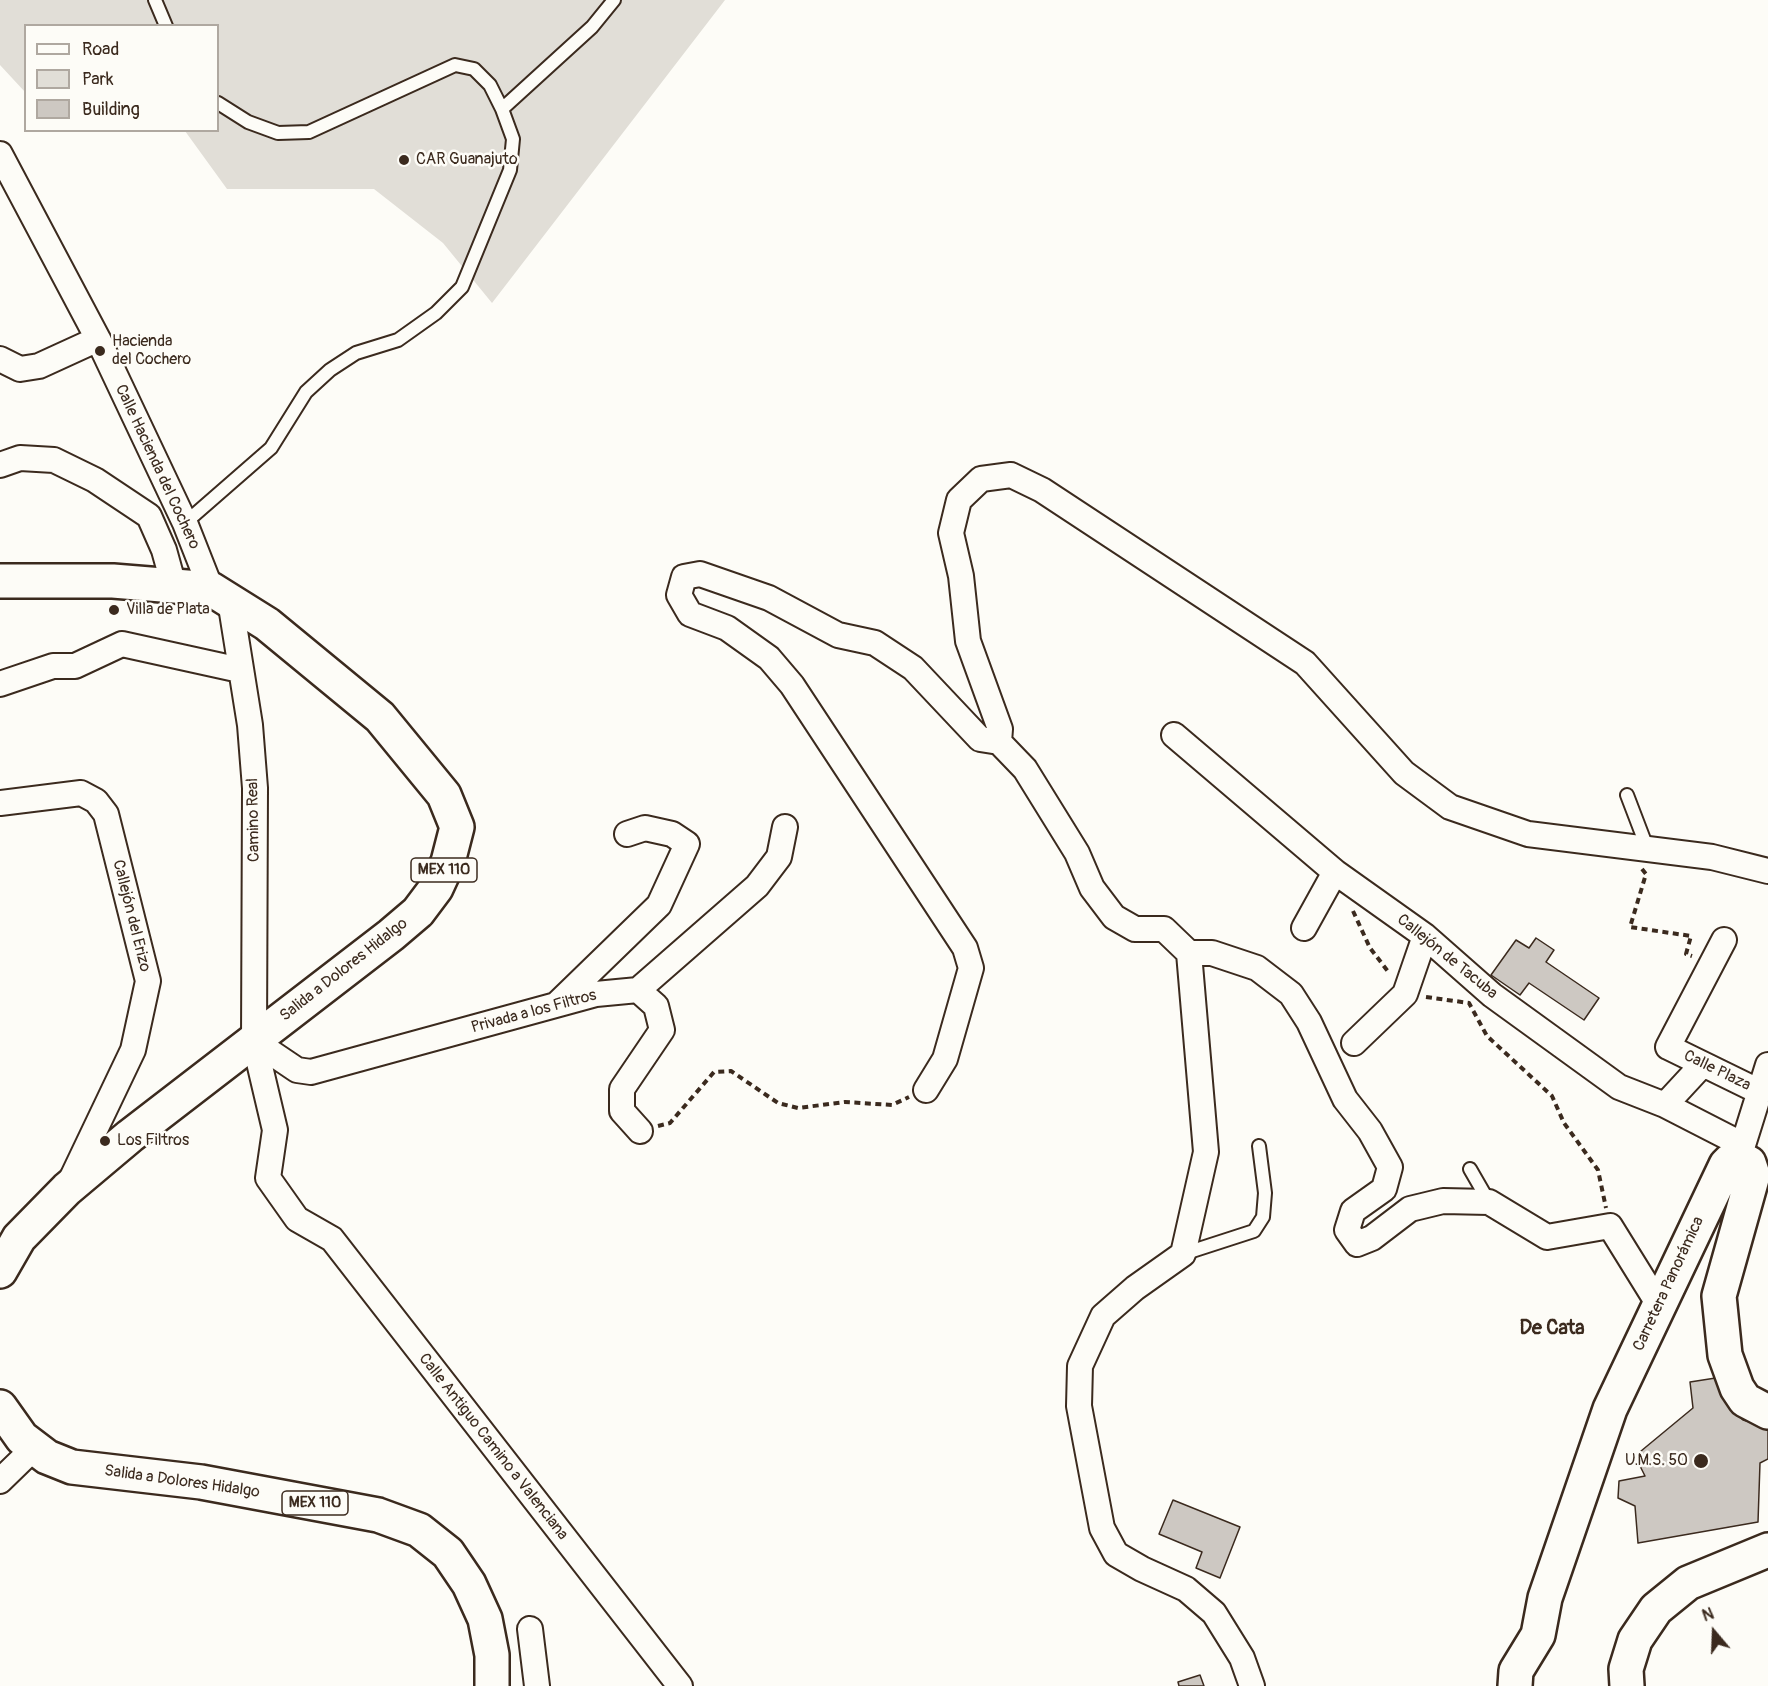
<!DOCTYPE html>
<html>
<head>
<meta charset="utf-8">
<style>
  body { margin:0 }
  #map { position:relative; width:1768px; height:1686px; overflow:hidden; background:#fdfcf7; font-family:Pangolin,sans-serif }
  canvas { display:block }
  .legend { position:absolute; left:24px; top:24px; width:195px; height:108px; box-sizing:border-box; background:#fdfcf7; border:2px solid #afa8a0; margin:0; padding:8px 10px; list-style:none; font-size:18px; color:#3b2a1e }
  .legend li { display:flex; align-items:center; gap:12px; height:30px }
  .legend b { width:30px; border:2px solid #afa8a0 }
  .north { position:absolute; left:1684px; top:1602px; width:60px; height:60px; -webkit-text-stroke:4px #fdfcf7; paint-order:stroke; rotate:341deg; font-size:16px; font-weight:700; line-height:24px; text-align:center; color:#3b2a1e }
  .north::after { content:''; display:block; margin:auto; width:21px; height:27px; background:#3b2a1e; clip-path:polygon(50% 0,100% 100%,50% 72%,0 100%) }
</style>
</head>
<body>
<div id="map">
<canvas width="1768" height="1686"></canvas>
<ul class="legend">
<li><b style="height:8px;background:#fdfcf7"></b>Road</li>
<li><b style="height:16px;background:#e1ded7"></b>Park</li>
<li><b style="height:16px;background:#cdc8c2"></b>Building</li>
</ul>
<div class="north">N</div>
</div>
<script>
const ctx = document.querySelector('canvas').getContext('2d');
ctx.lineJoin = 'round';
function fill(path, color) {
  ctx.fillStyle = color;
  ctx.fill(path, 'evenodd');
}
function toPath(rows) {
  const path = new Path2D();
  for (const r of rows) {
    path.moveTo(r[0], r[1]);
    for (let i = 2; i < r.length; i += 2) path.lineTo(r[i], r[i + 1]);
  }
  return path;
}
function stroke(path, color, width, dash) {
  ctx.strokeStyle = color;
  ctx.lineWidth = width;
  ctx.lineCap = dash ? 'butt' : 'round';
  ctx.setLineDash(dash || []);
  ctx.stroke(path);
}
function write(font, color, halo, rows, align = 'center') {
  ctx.font = font + ' Pangolin,sans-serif';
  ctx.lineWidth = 5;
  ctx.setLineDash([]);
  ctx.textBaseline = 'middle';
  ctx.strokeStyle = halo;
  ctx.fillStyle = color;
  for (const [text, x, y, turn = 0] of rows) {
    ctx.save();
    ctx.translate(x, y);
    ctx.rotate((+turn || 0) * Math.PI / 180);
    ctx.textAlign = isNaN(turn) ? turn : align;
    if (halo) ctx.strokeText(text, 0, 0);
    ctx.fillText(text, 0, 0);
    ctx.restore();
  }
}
const green = toPath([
  [0,0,725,0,492,303,443,243,374,189,227,189,185,131,218,130,218,26,26,26,25,92,0,65]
]);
const building = toPath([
  [1536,938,1554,950,1546,962,1599,998,1584,1020,1529,983,1520,995,1491,975,1516,940,1529,948,1536,938],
  [1722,1377,1729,1408,1743,1420,1768,1427,1768,1459,1760,1463,1758,1522,1638,1543,1635,1506,1618,1498,1619,1481,1645,1476,1635,1456,1693,1408,1690,1382,1722,1377],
  [1173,1500,1240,1527,1220,1578,1196,1568,1202,1552,1159,1534,1173,1500],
  [1200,1675,1204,1686,1179,1686,1178,1682,1200,1675]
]);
const path = toPath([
  [1642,869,1646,874,1630,927,1691,936,1686,954,1692,956],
  [1353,911,1370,948,1390,974],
  [1426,997,1469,1003,1487,1036,1552,1096,1564,1123,1598,1170,1606,1208],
  [658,1126,670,1123,714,1072,731,1071,778,1103,798,1108,845,1102,892,1105,909,1097]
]);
const lane = toPath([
  [155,0,166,26],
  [502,109,592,27,614,0],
  [185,523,271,448,306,392,330,370,356,353,398,340,436,313,462,287,510,170,513,139,502,109,490,85,474,69,455,65,309,132,278,133,248,122,218,103],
  [1627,795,1648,850],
  [1470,1169,1489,1202],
  [1183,1254,1254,1231,1263,1217,1265,1193,1259,1146]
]);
const street = toPath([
  [0,154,98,339,185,523,211,589],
  [0,359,20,369,39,366,98,339],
  [0,465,20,458,54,460,95,480,149,516,164,550,174,586],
  [230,600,250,725,255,788,254,1041,275,1130,268,1178,297,1219,332,1239,680,1686],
  [0,684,53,666,75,666,122,644,240,670],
  [1174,735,1335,872,1425,936,1492,995,1619,1087,1665,1105,1743,1145],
  [999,742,1000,729,968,641,961,576,951,533,959,500,981,479,1011,475,1042,490,1305,663,1404,773,1450,807,1528,834,1712,857,1768,871],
  [0,803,81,793,96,801,106,814,148,981,133,1050,70,1182],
  [1304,928,1335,872],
  [1724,940,1668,1047,1760,1092],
  [1189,953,1212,953,1257,968,1291,994,1309,1022,1345,1099,1370,1131,1390,1167,1384,1189,1353,1211,1347,1230,1357,1244,1372,1238,1410,1209,1443,1201,1489,1202,1547,1237,1610,1226,1659,1305],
  [638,990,757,886,779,857,785,827],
  [557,1004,659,905,687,844,672,834,645,828,627,834],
  [254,1041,297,1070,311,1072,596,994,638,990,656,1006,662,1030,622,1089,622,1111,640,1131],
  [1354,1043,1405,994,1425,936],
  [926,1090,945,1059,971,968,965,948,792,685,769,658,727,628,690,614,679,595,684,577,700,574,769,598,838,635,875,643,913,668,980,739,999,742,1025,769,1077,853,1092,888,1114,917,1135,929,1164,929,1189,953,1206,1152,1183,1254,1135,1288,1103,1316,1080,1366,1079,1406,1102,1528,1116,1554,1142,1569,1186,1589,1214,1613,1242,1658,1252,1686],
  [1665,1105,1702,1065],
  [1735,1159,1743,1145,1768,1065],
  [0,1481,35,1447],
  [530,1629,537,1686]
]);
const secondary = toPath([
  [1515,1686,1516,1671,1538,1635,1545,1598,1610,1409,1726,1165,1731,1160,1738,1158,1749,1163,1753,1175,1719,1296,1725,1355,1737,1388,1745,1400,1768,1412],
  [1627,1686,1626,1669,1635,1640,1656,1609,1688,1583,1768,1550]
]);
const primary = toPath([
  [0,581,113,581,211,589,267,624,380,717,444,795,457,827,448,862,436,888,418,912,391,935,130,1136,67,1189,19,1238,0,1271],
  [0,1407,22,1438,47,1457,72,1467,201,1482,378,1515,419,1530,448,1553,469,1584,485,1619,492,1655,492,1686]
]);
const markers = [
  [404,160,6,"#3b2a1e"],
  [100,351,6,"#3b2a1e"],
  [114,610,6,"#3b2a1e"],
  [105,1141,6,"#3b2a1e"],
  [1701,1461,8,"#3b2a1e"]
];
const shields = [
  [444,870,66],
  [315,1503,66]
];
const shieldNames = [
  ["MEX 110",444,870],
  ["MEX 110",315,1503]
];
const poiNames = [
  ["CAR Guanajuto",416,160],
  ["Hacienda",112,342],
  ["del Cochero",112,360],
  ["Villa de Plata",126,610],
  ["Los Filtros",117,1141],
  ["U.M.S. 50",1688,1461,"right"]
];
const streetNames = [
  ["Calle Hacienda del Cochero",157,467,65],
  ["Camino Real",254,820,-91],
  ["Callejón del Erizo",131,916,76],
  ["Callejón de Tacuba",1447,957,39],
  ["Salida a Dolores Hidalgo",344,970,-38],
  ["Privada a los Filtros",534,1012,-15],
  ["Calle Plaza",1717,1071,26],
  ["Carretera Panorámica",1669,1284,-65],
  ["Calle Antiguo Camino a Valenciana",493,1447,52],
  ["Salida a Dolores Hidalgo",182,1482,8]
];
const quarterNames = [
  ["De Cata",1552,1329]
];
fill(green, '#e1ded7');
fill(building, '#cdc8c2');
stroke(building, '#3b2a1e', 1.5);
stroke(lane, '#3b2a1e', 16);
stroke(street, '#3b2a1e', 28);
stroke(secondary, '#3b2a1e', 38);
stroke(primary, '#3b2a1e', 38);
stroke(path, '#3b2a1e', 4, [6, 4.5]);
stroke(lane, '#fdfcf7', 12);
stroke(street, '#fdfcf7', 24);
stroke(secondary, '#fdfcf7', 33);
stroke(primary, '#fdfcf7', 33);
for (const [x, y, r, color] of markers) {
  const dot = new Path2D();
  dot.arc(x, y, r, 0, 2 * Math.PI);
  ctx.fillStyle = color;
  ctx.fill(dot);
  stroke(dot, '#fdfcf7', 2);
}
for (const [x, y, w] of shields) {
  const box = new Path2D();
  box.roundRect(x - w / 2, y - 12, w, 24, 4.5);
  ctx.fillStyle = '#fdfcf7';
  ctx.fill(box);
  stroke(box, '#3b2a1e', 1.5);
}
write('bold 15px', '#3b2a1e', null, shieldNames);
write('16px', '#3b2a1e', '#fdfcf7', poiNames, 'left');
write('16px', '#3b2a1e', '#fdfcf7', streetNames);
write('bold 20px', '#3b2a1e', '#fdfcf7', quarterNames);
</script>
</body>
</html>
